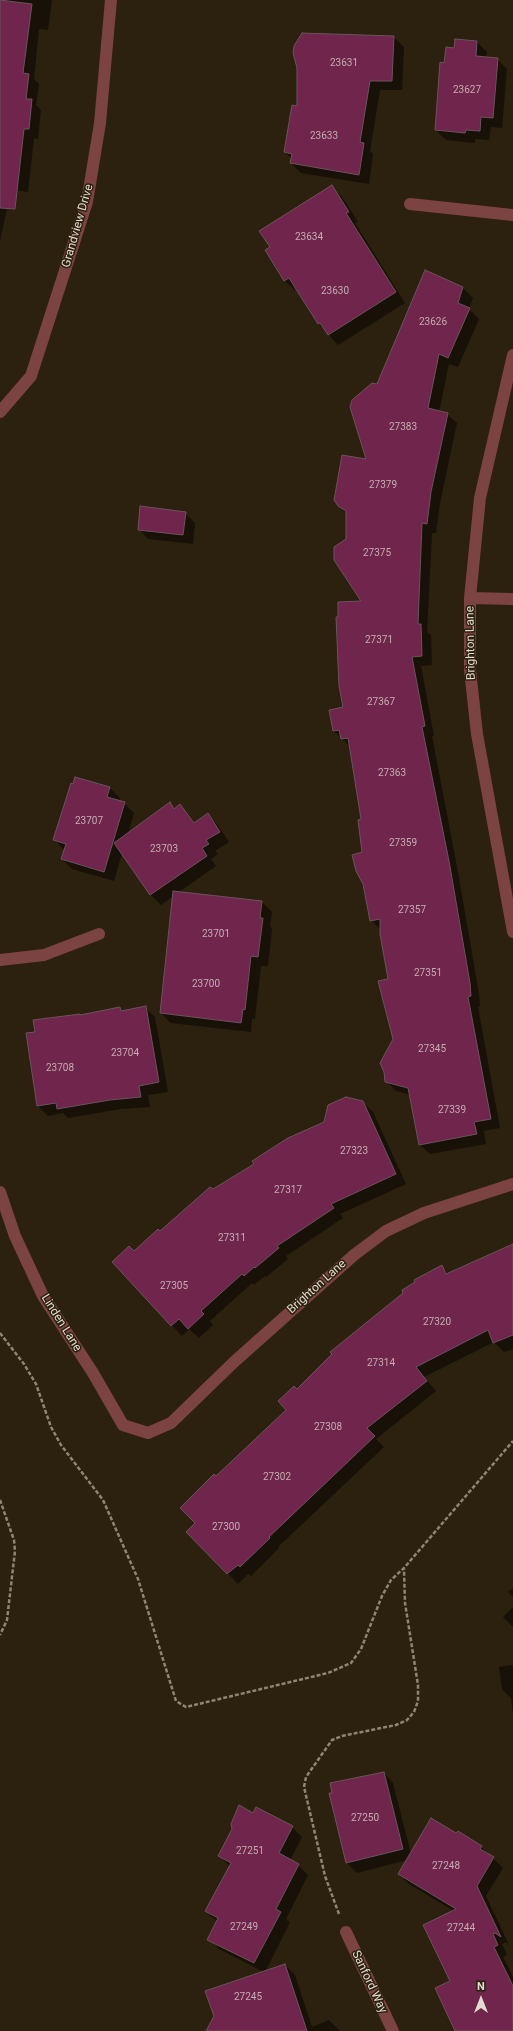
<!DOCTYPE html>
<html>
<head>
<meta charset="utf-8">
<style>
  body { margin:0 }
  #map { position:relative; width:513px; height:2031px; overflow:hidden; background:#2c200e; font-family:Roboto,sans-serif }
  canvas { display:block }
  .north { position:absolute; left:461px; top:1979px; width:40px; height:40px; -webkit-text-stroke:3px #2c200e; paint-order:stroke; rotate:0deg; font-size:11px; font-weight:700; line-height:16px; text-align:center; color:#e2dbd0 }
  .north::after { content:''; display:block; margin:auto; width:14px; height:18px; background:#e2dbd0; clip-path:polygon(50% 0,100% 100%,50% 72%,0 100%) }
</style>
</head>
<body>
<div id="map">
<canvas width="513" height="2031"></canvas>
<div class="north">N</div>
</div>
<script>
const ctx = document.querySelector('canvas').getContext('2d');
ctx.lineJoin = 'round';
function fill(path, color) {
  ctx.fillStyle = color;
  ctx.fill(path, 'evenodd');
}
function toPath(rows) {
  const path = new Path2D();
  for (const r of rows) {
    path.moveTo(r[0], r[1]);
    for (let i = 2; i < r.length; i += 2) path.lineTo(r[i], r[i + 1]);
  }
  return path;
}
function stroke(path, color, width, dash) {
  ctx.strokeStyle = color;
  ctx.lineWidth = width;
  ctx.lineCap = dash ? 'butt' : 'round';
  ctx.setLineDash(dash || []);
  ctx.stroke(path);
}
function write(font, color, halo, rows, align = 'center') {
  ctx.font = font + ' Roboto,sans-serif';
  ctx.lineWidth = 3;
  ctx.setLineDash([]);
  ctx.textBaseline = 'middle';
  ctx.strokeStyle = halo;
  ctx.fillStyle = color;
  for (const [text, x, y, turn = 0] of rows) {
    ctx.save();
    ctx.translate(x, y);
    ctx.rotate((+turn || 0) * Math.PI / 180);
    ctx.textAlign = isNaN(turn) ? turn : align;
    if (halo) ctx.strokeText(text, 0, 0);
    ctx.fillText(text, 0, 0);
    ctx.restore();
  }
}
const shadow = toPath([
  [0,0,52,0,48,30,39,29,34,79,39,84,36,105,41,110,38,139,34,138,28,192,14,190,10,193,0,242],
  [303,34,394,37,404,47,402,90,380,90,370,151,373,154,369,184,301,173,291,163,292,159,285,152,298,107],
  [477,42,487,52,486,58,497,59,507,69,502,128,491,127,489,140,475,139,475,143,446,140,436,130,445,64,455,49],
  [332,187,342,197,358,222,355,223,405,303,338,345,319,324,297,289,295,290,285,281,266,250],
  [426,272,463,288,473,298,469,309,479,319,458,367,449,364,439,412,447,414,457,423,440,503,436,533,432,533,427,632,431,635,432,665,421,666,434,736,432,736,458,872,479,994,480,1006,478,1007,500,1128,484,1131,486,1144,430,1154,420,1145,411,1095,396,1091,386,1081,394,1039,389,980,381,930,371,920,364,852,362,820,350,746,334,731,344,708,363,602,347,540,347,514,339,506,367,460,378,385],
  [185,513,195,523,193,544,148,539,139,529],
  [76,778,110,788,120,798,119,801,124,803,134,813,128,834,170,804,175,809,180,806,195,823,207,814,217,824,229,842,215,851,218,854,211,859,216,866,179,892,262,902,272,912,270,926,272,929,268,966,261,966,255,1019,252,1019,251,1032,171,1023,161,1013,173,896,161,905,151,895,122,853,114,881,72,869,62,859,65,851,55,840],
  [120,1008,123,1012,145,1008,155,1017,168,1092,148,1095,150,1107,121,1109,68,1118,63,1113,48,1116,38,1106,27,1034,36,1033,81,1016],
  [363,1102,373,1112,406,1184,340,1214,343,1218,286,1256,288,1259,266,1277,265,1276,254,1285,252,1283,210,1321,213,1325,199,1338,189,1329,182,1336,113,1262,134,1252,213,1191],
  [513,1246,513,1349,504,1352,494,1342,424,1377,436,1391,376,1439,384,1447,278,1547,279,1548,251,1576,248,1574,238,1584,188,1532,197,1524,216,1478,288,1410,297,1390,441,1267,449,1274],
  [513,1588,513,1597,508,1592],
  [513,1607,513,1627,503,1617],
  [513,1665,513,1715,511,1698,502,1689,499,1667],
  [384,1773,393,1783,411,1854,456,1834,481,1847,503,1868,486,1896,509,1945,506,1942,502,1944,507,1955,503,1957,513,1977,513,2031,456,2031,451,1982,454,1911,409,1884,399,1874,407,1860,357,1873,347,1863,330,1794,334,1793,331,1783],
  [253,1814,292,1827,302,1837,290,1860,298,1865,308,1875,286,1919,290,1922,265,1972,285,1965,295,1975,312,2027,329,2020,340,2031,212,2031,264,1972,219,1949,209,1939,218,1922,206,1911,230,1866,219,1856]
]);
const building = toPath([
  [0,0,32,4,23,73,29,74,26,99,32,99,29,129,24,129,15,209,0,208,0,0],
  [302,33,394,36,392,81,370,81,360,142,364,143,359,175,290,163,292,154,284,152,292,105,297,106,297,68,293,53,294,46,302,33],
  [455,39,477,41,476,56,498,58,493,118,481,117,480,131,466,130,465,133,435,130,440,62,444,63,446,47,454,48,455,39],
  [332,185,349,212,346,213,396,292,328,335,320,323,318,324,289,278,284,281,265,250,270,247,259,231,332,185],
  [425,270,463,287,458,303,470,308,448,358,439,354,428,408,448,413,431,492,427,524,422,523,418,624,421,624,422,656,412,657,425,726,422,727,449,861,470,983,471,996,468,997,491,1119,474,1122,477,1134,419,1145,408,1088,385,1082,384,1072,380,1063,393,1039,378,981,388,979,380,934,380,919,370,921,363,884,356,871,352,855,362,852,358,820,361,819,348,738,341,739,339,730,333,731,329,710,343,707,339,686,336,617,338,617,338,602,361,601,334,560,334,547,346,539,346,511,338,506,334,500,342,455,366,459,350,407,352,400,372,383,377,384,425,270],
  [140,506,186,512,183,535,138,530,140,506],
  [75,777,110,787,107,797,125,802,104,872,61,859,66,844,53,840,71,783,73,784,75,777],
  [170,802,174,809,180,804,194,823,208,813,220,832,206,840,209,844,202,848,207,856,150,895,114,843,170,802],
  [173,891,262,901,260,918,263,918,258,957,251,956,245,1010,243,1009,241,1023,160,1013,173,891],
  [146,1006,159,1082,139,1086,141,1097,110,1100,57,1109,56,1103,37,1106,26,1033,35,1032,33,1020,80,1014,80,1015,120,1007,121,1011,146,1006],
  [346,1097,363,1101,396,1174,331,1204,334,1208,277,1246,279,1248,255,1268,254,1267,244,1276,242,1274,201,1311,204,1314,188,1329,179,1319,171,1326,112,1262,129,1246,134,1251,158,1229,160,1231,210,1187,213,1189,254,1164,252,1161,288,1138,324,1122,328,1105,346,1097],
  [513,1244,513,1335,493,1343,488,1330,416,1367,427,1381,367,1428,375,1436,269,1537,270,1538,240,1567,238,1565,227,1574,186,1532,195,1523,180,1508,214,1474,216,1476,286,1410,278,1401,294,1386,297,1389,332,1354,330,1352,403,1293,402,1290,415,1282,414,1280,442,1265,446,1274,513,1244],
  [384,1772,403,1849,346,1863,329,1793,332,1793,330,1783,384,1772],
  [239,1805,253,1813,256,1807,293,1826,279,1853,299,1864,276,1909,281,1912,254,1963,207,1940,218,1918,205,1911,231,1863,218,1856,232,1829,231,1824,239,1805],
  [431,1818,456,1833,458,1831,482,1846,480,1849,494,1857,477,1886,501,1937,495,1933,493,1934,498,1945,494,1947,513,1986,513,2031,455,2031,435,1988,450,1981,423,1925,456,1909,398,1874,431,1818],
  [285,1964,307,2031,206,2031,214,2016,205,1991,285,1964]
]);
const path = toPath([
  [0,1333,24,1364,36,1384,51,1427,61,1445,103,1500,138,1579,176,1701,186,1707,328,1673,351,1663,361,1649,382,1596,391,1580,404,1568,513,1441],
  [0,1500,14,1540,15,1551,7,1620,0,1635],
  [339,1914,325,1876,304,1787,306,1777,332,1740,342,1736,396,1725,407,1720,414,1712,418,1701,418,1685,405,1603,404,1569]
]);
const minor = toPath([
  [410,204,513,215],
  [513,355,480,498,470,598,470,670,477,734,513,932],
  [0,412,31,376,87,202,100,123,111,0],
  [470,598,513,599],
  [0,960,44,955,99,934],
  [0,1192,15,1236,43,1296,93,1373,123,1425,148,1433,171,1423,234,1362,354,1255,386,1231,424,1213,513,1184],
  [346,1932,393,2031]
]);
const numberNames = [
  ["23631",344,63],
  ["23627",467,90],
  ["23633",324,136],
  ["23634",309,237],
  ["23630",335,291],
  ["23626",433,322],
  ["27383",403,427],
  ["27379",383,485],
  ["27375",377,553],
  ["27371",379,640],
  ["27367",381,702],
  ["27363",392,773],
  ["23707",89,821],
  ["27359",403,843],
  ["23703",164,849],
  ["27357",412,910],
  ["23701",216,934],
  ["27351",428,973],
  ["23700",206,984],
  ["27345",432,1049],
  ["23704",125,1053],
  ["23708",60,1068],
  ["27339",452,1110],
  ["27323",354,1151],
  ["27317",288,1190],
  ["27311",232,1238],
  ["27305",174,1286],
  ["27320",437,1322],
  ["27314",381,1363],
  ["27308",328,1427],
  ["27302",277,1477],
  ["27300",226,1527],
  ["27250",365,1818],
  ["27251",250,1851],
  ["27248",446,1866],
  ["27249",244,1927],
  ["27244",461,1928],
  ["27245",248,1997]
];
const streetNames = [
  ["Grandview Drive",78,226,-74],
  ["Brighton Lane",471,643,-91],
  ["Brighton Lane",317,1287,-42],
  ["Linden Lane",61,1323,58],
  ["Sanford Way",369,1982,65]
];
fill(shadow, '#0007');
fill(building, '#6f254c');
stroke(building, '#6b535d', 1);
stroke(path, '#8f8577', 2.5, [4, 2]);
stroke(minor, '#7b4342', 12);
write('10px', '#c5aeaf', null, numberNames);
write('12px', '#e2dbd0', '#2c200e', streetNames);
</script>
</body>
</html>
